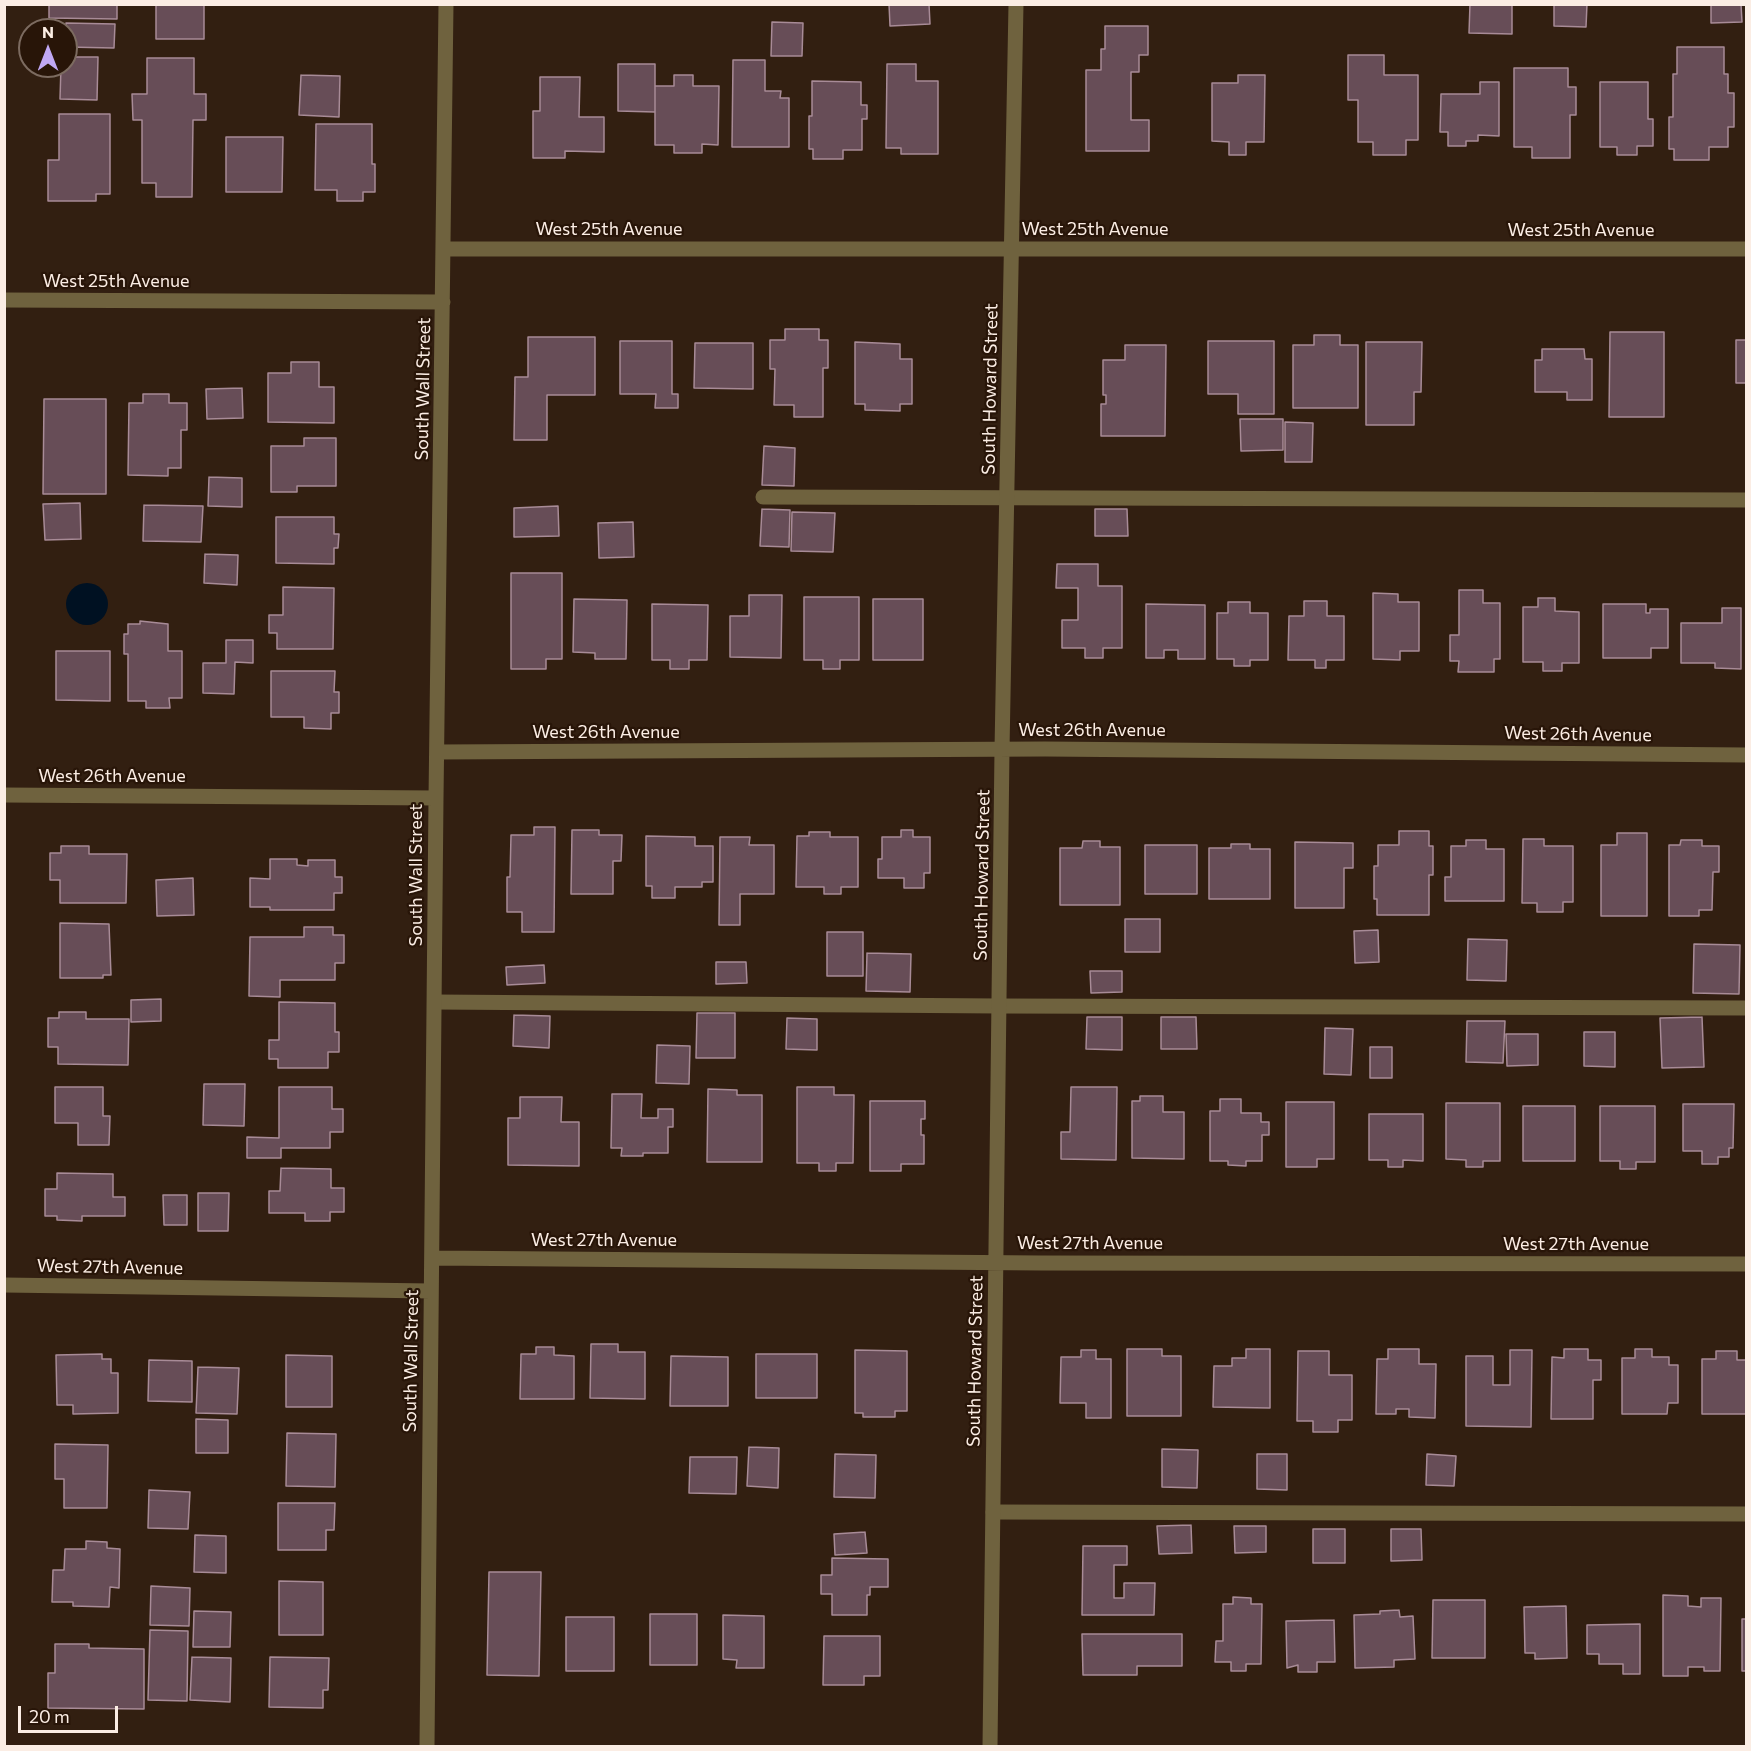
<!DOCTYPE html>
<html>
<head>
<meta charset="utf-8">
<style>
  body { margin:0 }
  #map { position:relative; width:1751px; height:1751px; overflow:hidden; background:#321f11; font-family:Commissioner,sans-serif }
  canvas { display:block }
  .frame { position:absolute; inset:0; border:6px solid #fbede4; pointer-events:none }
  .north { position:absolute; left:18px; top:18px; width:60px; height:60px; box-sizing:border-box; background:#281508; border:2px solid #7c6b60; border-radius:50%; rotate:0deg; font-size:16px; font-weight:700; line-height:24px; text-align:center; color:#fbede4 }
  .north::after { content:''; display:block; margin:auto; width:21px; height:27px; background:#c0a8f4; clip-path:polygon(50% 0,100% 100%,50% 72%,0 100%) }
  .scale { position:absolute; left:18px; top:1706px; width:100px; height:27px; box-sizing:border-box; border:3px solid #fbede4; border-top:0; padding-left:8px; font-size:18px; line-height:21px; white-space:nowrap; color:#fbede4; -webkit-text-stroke:4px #281508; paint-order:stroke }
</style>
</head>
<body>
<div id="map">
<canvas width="1751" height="1751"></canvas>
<div class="frame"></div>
<div class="north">N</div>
<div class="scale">20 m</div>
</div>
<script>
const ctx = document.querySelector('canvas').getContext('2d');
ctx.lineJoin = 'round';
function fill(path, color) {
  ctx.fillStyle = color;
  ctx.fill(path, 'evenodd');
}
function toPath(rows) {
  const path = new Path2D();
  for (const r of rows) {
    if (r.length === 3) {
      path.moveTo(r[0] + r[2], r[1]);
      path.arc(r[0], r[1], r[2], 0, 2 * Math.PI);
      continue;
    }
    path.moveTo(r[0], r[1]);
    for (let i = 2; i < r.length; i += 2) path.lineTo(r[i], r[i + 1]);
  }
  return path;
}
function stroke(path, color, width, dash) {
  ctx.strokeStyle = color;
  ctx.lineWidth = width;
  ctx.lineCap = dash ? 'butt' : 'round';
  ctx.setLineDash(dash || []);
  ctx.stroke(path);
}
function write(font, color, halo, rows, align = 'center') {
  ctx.font = font + ' Commissioner,sans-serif';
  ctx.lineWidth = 4.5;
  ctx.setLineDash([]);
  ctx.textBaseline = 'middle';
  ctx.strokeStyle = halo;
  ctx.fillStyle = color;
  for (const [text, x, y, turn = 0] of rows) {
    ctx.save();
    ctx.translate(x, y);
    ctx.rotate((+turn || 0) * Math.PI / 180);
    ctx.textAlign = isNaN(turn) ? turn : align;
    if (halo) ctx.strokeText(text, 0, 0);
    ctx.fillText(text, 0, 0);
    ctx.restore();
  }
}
const water = toPath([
  [87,604,21]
]);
const building = toPath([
  [49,4,117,4,117,19,49,18,49,4],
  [156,4,204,4,204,39,156,39,156,4],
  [889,4,929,4,930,24,890,26,889,4],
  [1470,4,1512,4,1512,34,1469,33,1470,4],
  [1554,4,1587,4,1586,27,1554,26,1554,4],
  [1711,4,1741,4,1742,22,1711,23,1711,4],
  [772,22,803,23,802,56,771,56,772,22],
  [66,23,115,24,114,48,66,47,66,23],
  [1105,26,1148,26,1148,55,1139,55,1139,72,1131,72,1131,120,1149,120,1149,151,1086,151,1086,70,1101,70,1101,49,1105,49,1105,26],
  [1677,47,1724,47,1724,74,1728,74,1728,93,1734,93,1734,127,1728,127,1728,147,1709,147,1709,160,1674,160,1674,149,1669,149,1669,117,1673,117,1673,74,1677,74,1677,47],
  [1348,55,1384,55,1384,75,1418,75,1418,140,1406,140,1406,155,1373,155,1373,142,1358,142,1358,100,1348,100,1348,55],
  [66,57,98,57,97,100,60,99,61,66,66,66,66,57],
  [147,58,194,58,194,94,206,94,206,120,193,120,192,197,156,197,156,183,142,183,142,120,133,120,132,94,147,94,147,58],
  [733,60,765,60,765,91,781,91,780,98,789,98,789,147,732,147,733,60],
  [618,64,655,64,655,112,618,111,618,64],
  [887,64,916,64,916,81,938,81,938,154,901,154,901,148,886,148,887,64],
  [1514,68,1568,68,1568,87,1576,87,1576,115,1570,115,1570,158,1532,158,1532,147,1514,147,1514,68],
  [301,75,340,76,339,117,299,115,301,75],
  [674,75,693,75,693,86,719,86,718,145,702,144,702,153,674,153,674,145,655,145,655,86,674,86,674,75],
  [1238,75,1265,75,1264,142,1246,142,1246,155,1229,155,1229,142,1212,141,1212,83,1238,83,1238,75],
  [540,77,580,77,579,117,604,117,604,152,565,151,565,158,533,158,533,111,540,111,540,77],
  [812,81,861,82,861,105,867,105,867,119,862,119,862,150,843,150,843,159,813,159,813,149,809,149,809,116,812,116,812,81],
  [1480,82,1499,82,1499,136,1478,135,1478,141,1466,141,1466,146,1448,146,1448,132,1440,132,1441,94,1480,94,1480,82],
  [1600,82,1648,82,1648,119,1653,119,1653,146,1637,146,1637,155,1617,155,1617,147,1600,147,1600,82],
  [59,114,110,114,110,194,96,194,96,201,48,201,48,160,59,160,59,114],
  [316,124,372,124,372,164,375,164,375,192,363,192,363,201,337,201,337,190,315,190,316,124],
  [226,137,283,137,282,192,226,192,226,137],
  [785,329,819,329,819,340,828,340,828,368,823,368,823,417,794,417,794,405,774,405,775,369,770,369,770,340,785,340,785,329],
  [1610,332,1664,332,1664,417,1609,417,1610,332],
  [1314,335,1340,335,1340,345,1358,345,1358,408,1293,408,1293,345,1314,345,1314,335],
  [528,337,595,337,595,395,547,395,547,440,514,440,515,377,528,377,528,337],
  [1736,340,1746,340,1746,383,1736,383,1736,340],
  [620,341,672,341,672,394,678,394,678,408,655,408,656,394,620,394,620,341],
  [1208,341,1274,341,1274,414,1238,414,1238,394,1208,394,1208,341],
  [855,342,900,344,900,359,912,359,912,404,900,404,900,411,865,410,865,404,855,404,855,342],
  [1366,342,1422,342,1421,392,1414,392,1414,425,1366,425,1366,342],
  [695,343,753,343,753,389,694,388,695,343],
  [1125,345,1166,345,1165,436,1101,436,1101,404,1106,404,1106,395,1103,395,1103,360,1125,360,1125,345],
  [1542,349,1584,349,1585,359,1592,359,1592,400,1567,400,1567,392,1535,392,1535,360,1542,360,1542,349],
  [291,362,319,362,319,387,334,387,334,423,268,422,268,373,291,373,291,362],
  [242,388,243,418,207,419,206,389,242,388],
  [143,394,169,394,169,403,187,403,187,430,181,430,181,468,168,468,168,476,128,475,129,403,143,403,143,394],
  [44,399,106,399,106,494,43,494,44,399],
  [1240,419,1283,419,1283,450,1241,451,1240,419],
  [1285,422,1313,423,1312,462,1285,462,1285,422],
  [304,438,336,438,336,486,297,486,297,492,271,492,271,446,304,446,304,438],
  [764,446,795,448,794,486,762,485,764,446],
  [209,477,242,478,242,507,208,506,209,477],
  [80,503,81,539,45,540,43,504,80,503],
  [144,505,203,506,201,542,143,541,144,505],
  [558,506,559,536,514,537,514,508,558,506],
  [762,509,790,510,789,547,760,546,762,509],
  [1095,509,1127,509,1128,536,1095,536,1095,509],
  [792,512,835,513,833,552,791,551,792,512],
  [276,517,334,517,334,534,339,534,338,548,334,548,334,564,276,563,276,517],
  [633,522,634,557,599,558,598,523,633,522],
  [205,554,238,555,237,585,204,583,205,554],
  [1057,564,1098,564,1098,586,1122,586,1122,648,1103,648,1103,658,1085,658,1085,648,1062,648,1062,620,1078,620,1078,588,1056,588,1057,564],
  [511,573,562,573,562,659,546,659,546,669,511,669,511,573],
  [283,587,334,588,333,649,277,649,277,633,269,633,269,615,283,615,283,587],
  [1459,590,1483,590,1483,603,1500,603,1500,659,1494,659,1494,672,1458,672,1459,661,1450,661,1450,635,1459,635,1459,590],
  [1373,593,1398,594,1398,602,1419,602,1419,651,1400,651,1400,660,1373,659,1373,593],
  [749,595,782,595,781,658,730,657,730,616,749,616,749,595],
  [804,597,859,597,859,660,840,660,840,669,823,669,823,660,804,660,804,597],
  [1538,598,1555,598,1555,611,1579,612,1579,663,1562,663,1562,671,1543,671,1543,662,1523,662,1523,607,1538,607,1538,598],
  [574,599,627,600,626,659,595,659,595,653,573,652,574,599],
  [873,599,923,599,923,660,873,660,873,599],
  [1304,601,1327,601,1327,616,1344,616,1344,660,1326,660,1326,668,1315,668,1315,660,1288,660,1289,616,1304,616,1304,601],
  [1228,602,1250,602,1250,613,1268,613,1268,660,1250,660,1250,666,1234,666,1234,659,1217,659,1217,613,1228,613,1228,602],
  [652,604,708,605,707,660,689,660,689,669,670,669,670,660,652,660,652,604],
  [1146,604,1205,605,1205,659,1178,659,1178,650,1164,650,1164,658,1146,658,1146,604],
  [1603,604,1646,604,1646,613,1650,613,1650,609,1668,609,1668,648,1651,648,1651,658,1603,658,1603,604],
  [1722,608,1741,608,1741,669,1715,668,1715,663,1681,663,1681,623,1722,623,1722,608],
  [140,621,168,624,168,651,182,651,182,698,169,698,170,708,146,708,146,701,128,701,128,654,124,654,124,634,128,634,128,624,140,624,140,621],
  [226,640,253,640,253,663,235,662,234,694,203,693,203,663,226,663,226,640],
  [56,651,110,651,110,701,56,700,56,651],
  [271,671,335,671,334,692,339,692,339,713,331,713,331,729,304,728,304,717,271,717,271,671],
  [534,827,555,827,554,932,522,932,522,912,507,912,507,877,510,877,511,835,534,835,534,827],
  [572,830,599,830,599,835,622,835,621,861,613,861,613,894,571,894,572,830],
  [901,830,913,830,913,837,930,837,930,873,924,873,924,888,904,888,904,878,878,878,878,859,882,859,882,837,901,837,901,830],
  [1399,831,1429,831,1429,846,1433,846,1433,875,1429,875,1429,915,1377,915,1377,899,1374,899,1374,866,1378,866,1378,845,1399,845,1399,831],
  [809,832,830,832,830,837,858,837,858,887,841,887,841,894,824,894,824,887,796,887,797,836,809,836,809,832],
  [1617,833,1647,833,1647,916,1601,916,1601,845,1617,845,1617,833],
  [646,836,695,837,695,846,713,846,713,882,702,882,702,887,675,887,675,898,652,898,652,886,646,886,646,836],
  [720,837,750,837,749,845,774,845,774,894,740,894,740,925,719,925,720,837],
  [1523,839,1544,839,1544,846,1573,846,1573,902,1563,902,1563,912,1537,912,1537,903,1522,903,1523,839],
  [1466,840,1486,840,1486,849,1504,849,1504,901,1445,901,1445,877,1451,877,1451,846,1466,846,1466,840],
  [1681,840,1702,840,1702,846,1719,846,1719,872,1713,872,1712,910,1699,910,1699,916,1669,916,1669,845,1680,845,1681,840],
  [1083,841,1100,841,1100,847,1120,847,1120,905,1060,905,1060,848,1082,848,1083,841],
  [1295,842,1353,843,1353,868,1344,868,1344,908,1295,908,1295,842],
  [1231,844,1250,844,1250,849,1270,849,1270,899,1209,899,1209,848,1231,848,1231,844],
  [1145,845,1197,845,1197,894,1145,894,1145,845],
  [61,846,89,846,89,854,127,854,126,903,60,903,60,880,50,880,50,853,61,853,61,846],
  [270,859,297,859,297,865,308,866,308,860,335,860,335,877,342,877,342,893,334,893,334,910,270,910,270,907,250,907,250,878,270,879,270,859],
  [193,878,194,915,157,916,156,880,193,878],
  [1125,919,1160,919,1160,952,1125,952,1125,919],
  [60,923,109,924,111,975,103,975,103,978,60,978,60,923],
  [304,927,333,927,333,935,344,935,344,963,335,963,335,980,280,980,280,997,249,996,250,937,304,937,304,927],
  [1378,930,1379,962,1355,963,1354,931,1378,930],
  [827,932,863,932,863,976,827,976,827,932],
  [1468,939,1507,940,1506,981,1467,980,1468,939],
  [1694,944,1740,945,1739,994,1693,993,1694,944],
  [867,953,911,954,910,992,866,991,867,953],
  [716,962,746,962,747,983,716,984,716,962],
  [544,965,545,983,507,985,506,967,544,965],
  [1090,971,1122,971,1122,992,1091,993,1090,971],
  [161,999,161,1021,131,1022,131,1000,161,999],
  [279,1002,335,1003,335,1032,339,1032,339,1052,328,1052,328,1068,278,1068,278,1059,269,1059,269,1040,279,1040,279,1002],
  [59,1012,86,1012,86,1019,129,1019,128,1065,58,1064,58,1047,48,1047,48,1018,59,1018,59,1012],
  [697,1013,735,1013,735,1058,696,1058,697,1013],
  [514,1015,550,1016,549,1048,513,1046,514,1015],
  [1087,1017,1122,1017,1122,1050,1086,1049,1087,1017],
  [1161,1017,1196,1017,1197,1049,1161,1049,1161,1017],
  [1702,1017,1704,1067,1662,1068,1660,1018,1702,1017],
  [787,1018,817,1019,817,1050,786,1049,787,1018],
  [1467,1021,1505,1021,1503,1063,1466,1062,1467,1021],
  [1325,1028,1353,1029,1351,1075,1324,1074,1325,1028],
  [1584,1032,1615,1032,1615,1067,1584,1066,1584,1032],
  [1506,1034,1538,1034,1538,1065,1507,1066,1506,1034],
  [657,1045,690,1046,689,1084,656,1083,657,1045],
  [1370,1047,1392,1047,1392,1078,1370,1078,1370,1047],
  [204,1084,245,1084,244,1126,203,1125,204,1084],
  [55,1087,103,1087,103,1116,110,1116,109,1145,78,1145,78,1123,55,1123,55,1087],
  [279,1087,332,1087,332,1109,343,1109,343,1132,330,1132,330,1148,281,1148,281,1158,247,1158,247,1137,279,1138,279,1087],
  [797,1087,834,1087,834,1095,854,1095,853,1163,836,1163,836,1171,819,1171,819,1163,797,1163,797,1087],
  [1071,1087,1117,1087,1116,1160,1061,1159,1061,1132,1070,1132,1071,1087],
  [708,1089,737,1090,737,1095,762,1095,762,1162,707,1162,708,1089],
  [612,1094,642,1094,641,1118,658,1118,658,1109,673,1109,673,1127,668,1127,668,1153,643,1153,643,1156,621,1156,622,1148,611,1148,612,1094],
  [1140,1096,1163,1096,1163,1112,1184,1112,1184,1159,1132,1158,1132,1101,1140,1101,1140,1096],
  [520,1097,562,1097,561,1122,579,1122,579,1166,508,1165,508,1118,520,1118,520,1097],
  [1220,1099,1241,1099,1241,1113,1261,1113,1261,1122,1269,1122,1269,1135,1262,1135,1262,1161,1246,1161,1246,1166,1228,1165,1228,1161,1210,1161,1210,1111,1220,1111,1220,1099],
  [870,1101,925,1101,925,1119,921,1119,921,1135,924,1135,924,1164,901,1164,901,1171,870,1171,870,1101],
  [1286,1102,1334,1102,1334,1159,1317,1159,1317,1167,1286,1167,1286,1102],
  [1446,1103,1500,1103,1500,1161,1483,1161,1483,1167,1466,1167,1466,1160,1446,1159,1446,1103],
  [1683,1104,1734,1104,1733,1148,1729,1148,1729,1157,1718,1157,1718,1164,1702,1164,1702,1151,1683,1151,1683,1104],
  [1523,1106,1575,1106,1575,1161,1523,1161,1523,1106],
  [1600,1106,1655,1106,1655,1162,1636,1162,1636,1169,1620,1169,1620,1161,1600,1161,1600,1106],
  [1369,1114,1423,1114,1423,1161,1403,1160,1403,1167,1388,1167,1388,1160,1369,1160,1369,1114],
  [281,1168,331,1169,331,1188,344,1188,344,1212,330,1212,330,1221,305,1221,305,1213,269,1213,269,1191,280,1191,281,1168],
  [57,1173,113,1174,113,1197,125,1197,125,1216,82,1216,82,1221,57,1220,57,1216,45,1216,45,1189,57,1189,57,1173],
  [198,1193,229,1193,228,1231,198,1231,198,1193],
  [163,1195,187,1195,187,1225,164,1225,163,1195],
  [591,1344,618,1344,618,1352,645,1352,645,1399,590,1398,591,1344],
  [536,1347,554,1347,554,1355,574,1356,574,1399,520,1399,521,1354,536,1354,536,1347],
  [1127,1349,1162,1349,1162,1356,1181,1356,1181,1416,1127,1416,1127,1349],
  [1246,1349,1270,1349,1270,1408,1213,1407,1214,1366,1232,1366,1232,1358,1246,1358,1246,1349],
  [1388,1349,1419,1349,1419,1364,1436,1364,1435,1418,1409,1417,1409,1409,1396,1409,1396,1414,1376,1414,1377,1359,1388,1359,1388,1349],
  [1564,1349,1588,1349,1588,1360,1601,1360,1601,1380,1593,1380,1593,1419,1551,1419,1552,1357,1564,1358,1564,1349],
  [1635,1349,1652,1349,1652,1357,1669,1357,1669,1365,1678,1365,1678,1403,1668,1403,1667,1414,1622,1414,1622,1358,1635,1358,1635,1349],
  [855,1350,907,1351,907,1411,895,1411,895,1417,863,1417,863,1413,855,1413,855,1350],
  [1081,1350,1096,1350,1096,1359,1111,1359,1111,1418,1086,1418,1086,1403,1060,1403,1061,1357,1081,1357,1081,1350],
  [1510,1350,1532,1350,1531,1427,1466,1426,1466,1356,1493,1356,1493,1385,1510,1385,1510,1350],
  [1298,1351,1329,1351,1329,1375,1352,1375,1352,1420,1338,1420,1338,1432,1313,1432,1313,1421,1297,1421,1298,1351],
  [1716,1351,1737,1351,1737,1360,1746,1360,1746,1414,1702,1414,1702,1359,1716,1359,1716,1351],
  [102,1354,102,1359,111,1359,111,1373,118,1373,118,1413,73,1414,73,1405,57,1405,56,1355,102,1354],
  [756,1354,817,1354,817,1398,756,1398,756,1354],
  [286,1355,332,1356,332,1407,286,1407,286,1355],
  [671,1356,728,1357,728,1406,670,1406,671,1356],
  [149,1360,192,1361,192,1402,148,1401,149,1360],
  [198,1367,239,1368,237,1414,196,1413,198,1367],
  [196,1419,228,1420,228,1453,196,1453,196,1419],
  [287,1433,336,1434,335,1487,286,1486,287,1433],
  [55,1444,108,1445,107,1508,64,1508,64,1479,55,1479,55,1444],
  [749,1447,779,1448,778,1488,747,1486,749,1447],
  [1162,1449,1198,1450,1197,1488,1162,1487,1162,1449],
  [835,1454,876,1455,875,1498,834,1497,835,1454],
  [1257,1454,1287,1454,1287,1490,1257,1489,1257,1454],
  [1427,1454,1456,1456,1454,1486,1426,1485,1427,1454],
  [690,1457,737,1457,736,1494,689,1493,690,1457],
  [149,1490,190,1492,188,1529,148,1528,149,1490],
  [278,1503,335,1503,334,1530,326,1530,326,1550,278,1550,278,1503],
  [1191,1525,1192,1553,1159,1554,1157,1526,1191,1525],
  [1234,1526,1266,1526,1266,1552,1235,1553,1234,1526],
  [1313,1529,1345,1529,1345,1563,1313,1563,1313,1529],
  [1391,1529,1421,1529,1422,1560,1391,1561,1391,1529],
  [865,1532,867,1553,835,1555,834,1534,865,1532],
  [195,1535,226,1536,226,1573,194,1572,195,1535],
  [86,1541,107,1542,107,1548,120,1549,119,1588,110,1587,109,1607,73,1606,73,1602,52,1602,53,1570,64,1570,65,1549,86,1549,86,1541],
  [1083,1546,1127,1546,1127,1565,1114,1565,1114,1598,1124,1598,1124,1583,1155,1583,1154,1615,1082,1615,1083,1546],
  [832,1558,888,1559,888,1587,870,1587,870,1595,867,1595,867,1615,832,1615,832,1594,821,1594,821,1575,832,1575,832,1558],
  [489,1572,541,1572,539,1676,487,1675,489,1572],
  [279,1581,323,1582,323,1635,279,1635,279,1581],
  [151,1586,190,1588,189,1626,150,1625,151,1586],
  [1663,1595,1688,1596,1688,1606,1701,1607,1701,1598,1721,1598,1720,1671,1704,1671,1704,1667,1688,1667,1688,1676,1663,1676,1663,1595],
  [1233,1597,1251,1598,1251,1604,1262,1604,1261,1664,1246,1664,1246,1671,1231,1671,1231,1662,1215,1662,1216,1641,1223,1641,1223,1604,1233,1604,1233,1597],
  [1433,1600,1485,1600,1485,1658,1432,1658,1433,1600],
  [1566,1606,1567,1658,1535,1659,1535,1653,1525,1653,1524,1607,1566,1606],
  [1399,1610,1400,1617,1413,1616,1415,1659,1394,1660,1394,1667,1355,1668,1354,1615,1380,1614,1380,1611,1399,1610],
  [194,1611,231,1612,230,1647,193,1647,194,1611],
  [650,1614,697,1614,697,1665,650,1665,650,1614],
  [723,1615,764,1616,764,1668,736,1668,737,1660,723,1659,723,1615],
  [566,1617,614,1617,614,1671,566,1671,566,1617],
  [1742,1619,1746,1619,1746,1671,1742,1671,1742,1619],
  [1334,1620,1335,1662,1317,1662,1317,1672,1298,1672,1298,1665,1287,1668,1286,1621,1334,1620],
  [1640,1624,1640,1674,1623,1674,1623,1664,1599,1664,1599,1654,1587,1654,1587,1625,1640,1624],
  [150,1630,188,1631,187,1701,148,1700,150,1630],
  [1082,1634,1182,1634,1182,1666,1137,1666,1137,1675,1083,1675,1082,1634],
  [824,1636,880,1636,880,1676,864,1676,864,1685,823,1685,824,1636],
  [55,1644,89,1644,89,1648,144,1649,144,1709,48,1708,48,1673,55,1673,55,1644],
  [192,1657,231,1658,230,1702,190,1700,192,1657],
  [270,1657,329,1658,328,1690,323,1690,323,1708,269,1707,270,1657]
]);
const service = toPath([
  [763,497,1746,500],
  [435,1002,999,1006,1746,1008],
  [993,1512,1746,1514]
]);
const minor = toPath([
  [443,249,1746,249],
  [4,300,443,302],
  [437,752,1045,749,1746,755],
  [4,795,436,798],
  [433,1258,1041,1263,1746,1264],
  [4,1285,431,1291],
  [427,1746,436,798,446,4],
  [990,1746,1002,749,1016,4]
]);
const streetNames = [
  ["West 25th Avenue",609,229],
  ["West 25th Avenue",1095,229],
  ["West 25th Avenue",1581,230],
  ["West 25th Avenue",116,281],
  ["South Wall Street",423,389,-89],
  ["South Howard Street",990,389,-89],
  ["West 26th Avenue",1092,730],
  ["West 26th Avenue",606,732],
  ["West 26th Avenue",1578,734,1],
  ["West 26th Avenue",112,776],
  ["South Wall Street",416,875,-90],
  ["South Howard Street",982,875,-89],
  ["West 27th Avenue",604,1240],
  ["West 27th Avenue",1090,1243],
  ["West 27th Avenue",1576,1244],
  ["West 27th Avenue",110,1267,1],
  ["South Wall Street",411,1361,-89],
  ["South Howard Street",975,1361,-89]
];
fill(water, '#012');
fill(building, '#674d57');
stroke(building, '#a88b97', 1.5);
stroke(service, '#6f623e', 15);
stroke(minor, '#6f623e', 15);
write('18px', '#fbede4', '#281508', streetNames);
</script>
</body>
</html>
